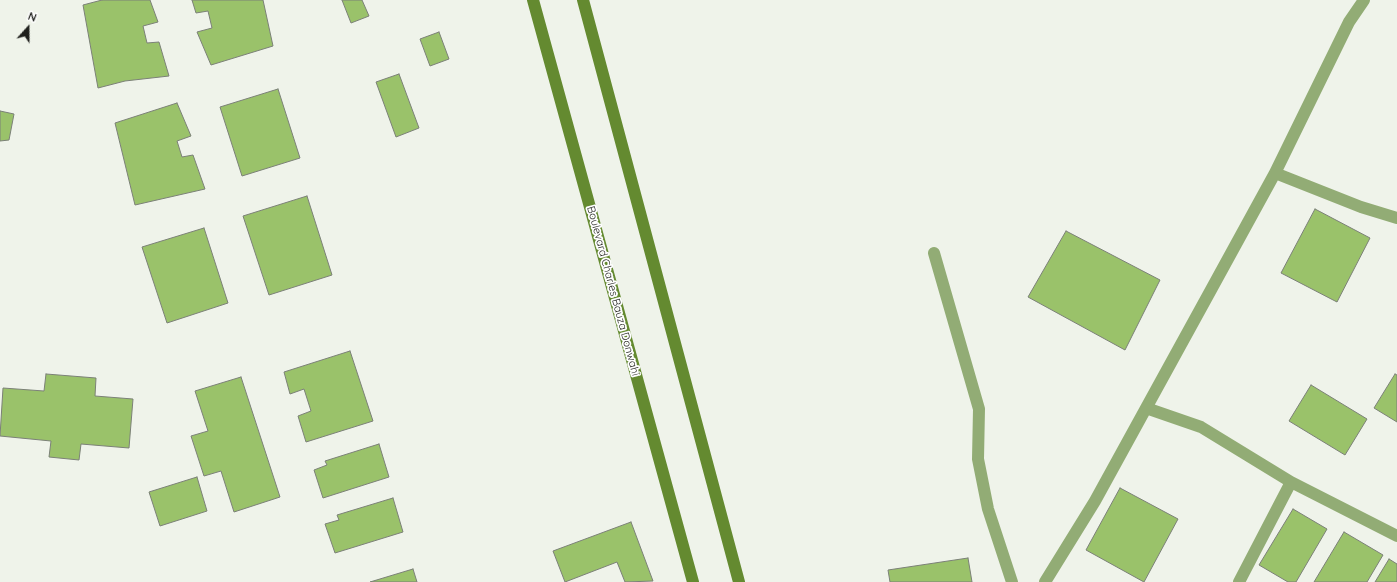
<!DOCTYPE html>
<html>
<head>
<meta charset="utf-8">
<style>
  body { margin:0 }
  #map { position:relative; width:1397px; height:582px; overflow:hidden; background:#eff3ea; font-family:Quicksand,sans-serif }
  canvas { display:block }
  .north { position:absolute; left:8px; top:8px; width:40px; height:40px; -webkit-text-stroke:3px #fff; paint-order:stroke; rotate:21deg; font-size:11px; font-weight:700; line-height:16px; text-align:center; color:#1e1f1c }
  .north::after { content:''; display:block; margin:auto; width:14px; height:18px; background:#1e1f1c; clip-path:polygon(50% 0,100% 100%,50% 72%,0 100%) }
</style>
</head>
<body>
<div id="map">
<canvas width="1397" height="582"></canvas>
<div class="north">N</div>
</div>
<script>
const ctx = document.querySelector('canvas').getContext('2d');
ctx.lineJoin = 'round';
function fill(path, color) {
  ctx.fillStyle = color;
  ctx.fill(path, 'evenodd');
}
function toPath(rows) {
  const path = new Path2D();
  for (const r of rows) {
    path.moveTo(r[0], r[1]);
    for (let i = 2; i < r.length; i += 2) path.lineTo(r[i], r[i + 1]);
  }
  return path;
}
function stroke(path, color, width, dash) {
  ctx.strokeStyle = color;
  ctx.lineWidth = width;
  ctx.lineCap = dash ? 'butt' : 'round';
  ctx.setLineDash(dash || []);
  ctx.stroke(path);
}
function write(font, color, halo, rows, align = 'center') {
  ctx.font = font + ' Quicksand,sans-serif';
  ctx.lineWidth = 3.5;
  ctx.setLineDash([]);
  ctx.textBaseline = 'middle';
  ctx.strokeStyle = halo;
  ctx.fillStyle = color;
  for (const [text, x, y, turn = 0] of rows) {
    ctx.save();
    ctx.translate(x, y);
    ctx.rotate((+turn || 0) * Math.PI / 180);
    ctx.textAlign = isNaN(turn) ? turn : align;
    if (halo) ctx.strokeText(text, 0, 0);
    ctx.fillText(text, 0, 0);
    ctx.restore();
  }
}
const building = toPath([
  [102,0,150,0,158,22,143,26,147,43,159,42,169,76,125,81,98,88,83,5,102,0],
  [192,0,263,0,273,46,211,65,197,32,212,28,208,11,196,13,192,0],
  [342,0,362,0,369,16,351,23,342,0],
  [439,32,449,59,430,66,420,39,439,32],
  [399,74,419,128,396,137,376,82,399,74],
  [278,89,300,158,242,176,220,107,278,89],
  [177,103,191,136,177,141,182,157,193,155,205,189,135,205,115,123,177,103],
  [0,111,14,114,9,140,0,141,0,111],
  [307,196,332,275,269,295,243,216,307,196],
  [1315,209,1370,238,1337,302,1281,273,1315,209],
  [204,228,228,303,167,323,142,247,204,228],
  [1066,231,1160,280,1125,350,1028,297,1066,231],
  [350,351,373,421,306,442,298,416,311,411,304,389,290,394,284,372,350,351],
  [46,374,96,378,95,396,133,399,129,448,81,444,79,460,49,457,51,441,0,436,3,388,44,391,46,374],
  [1395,374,1397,375,1397,422,1374,408,1395,374],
  [241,377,280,497,234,512,221,471,204,476,191,436,208,431,195,391,241,377],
  [1311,385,1367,419,1345,455,1289,421,1311,385],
  [379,444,389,477,323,498,314,470,327,465,325,461,379,444],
  [197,477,207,511,160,526,149,492,197,477],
  [1120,488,1178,519,1144,582,1086,550,1120,488],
  [393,498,403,532,335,553,325,524,339,520,337,515,393,498],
  [1293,509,1327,529,1296,582,1288,582,1259,565,1293,509],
  [631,522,653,581,625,582,617,562,565,582,553,551,631,522],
  [1344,532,1383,555,1367,582,1314,582,1344,532],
  [968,558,972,582,890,582,888,570,968,558],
  [1389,559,1397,564,1397,582,1375,582,1389,559],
  [413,569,417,582,370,582,413,569]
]);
const street = toPath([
  [1275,173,1361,207,1397,218],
  [934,253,979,409,978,459,988,509,1012,582],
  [1146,408,1201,427,1291,482,1397,536],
  [1045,582,1095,501,1212,288,1275,173,1349,22,1364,0],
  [1239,582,1291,482]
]);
const secondary = toPath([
  [533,0,693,582],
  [583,0,739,582]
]);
const streetNames = [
  ["Boulevard Charles Bauza Donwahi",613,291,75]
];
fill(building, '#9ac26a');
stroke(building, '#7b8077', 1);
stroke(street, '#92ac75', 12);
stroke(secondary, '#648a30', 12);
write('11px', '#1e1f1c', '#fff', streetNames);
</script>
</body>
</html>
